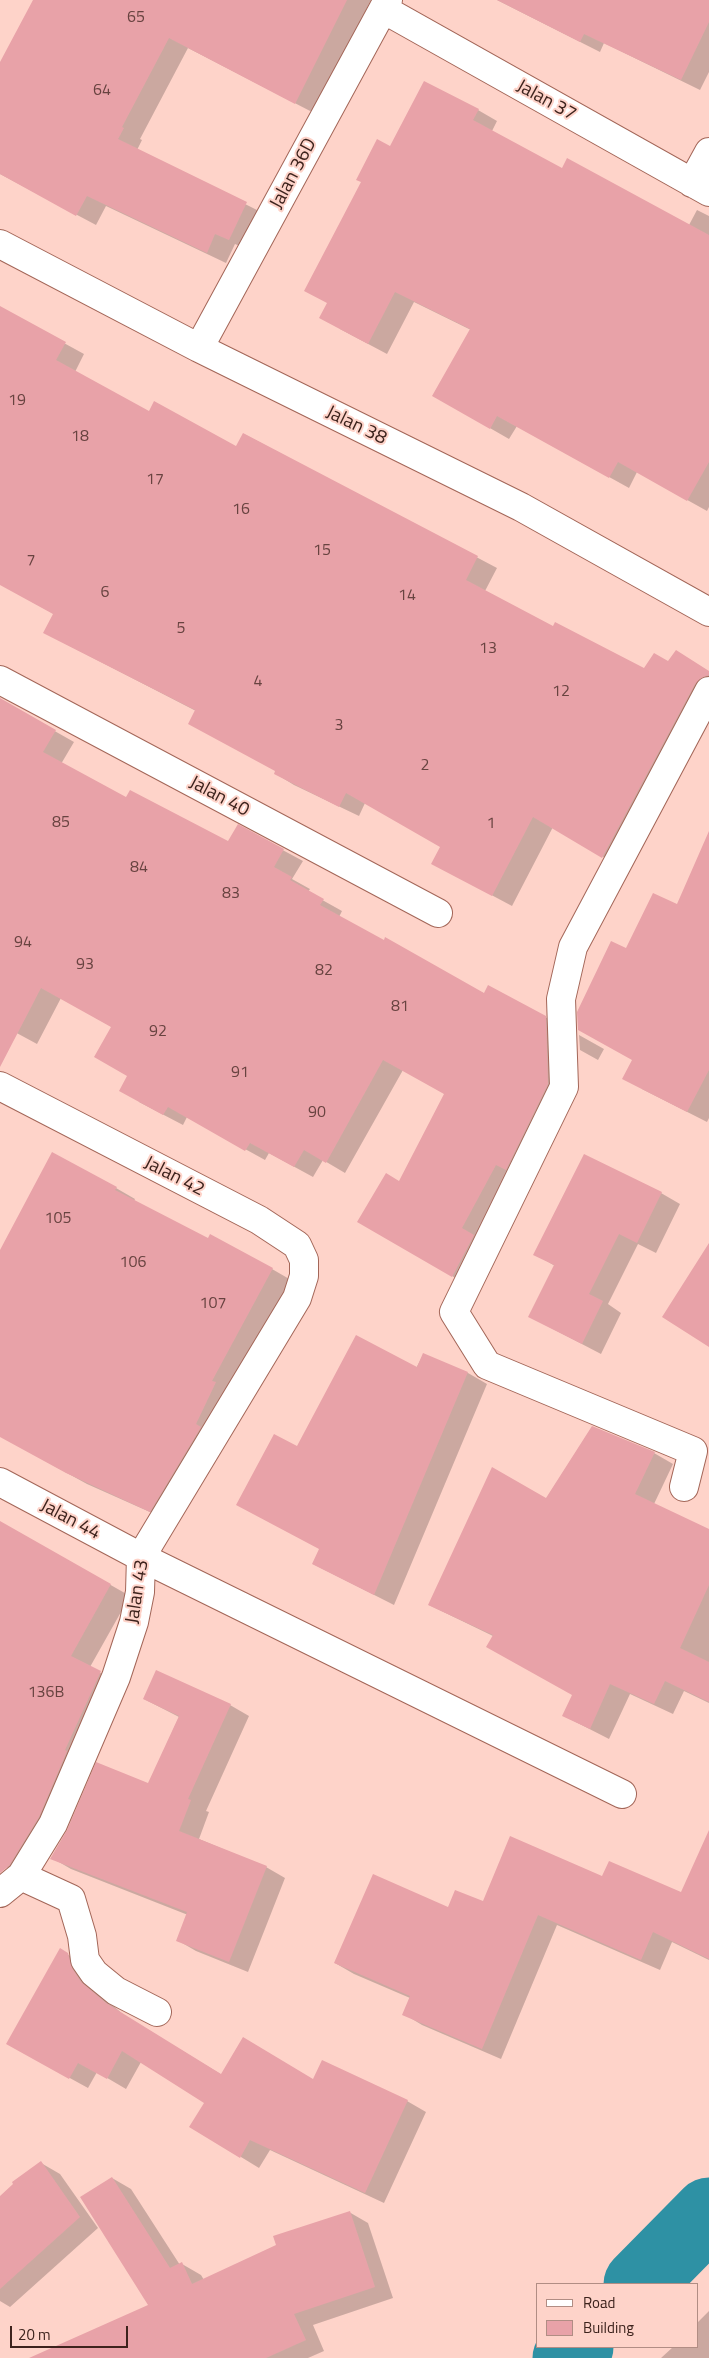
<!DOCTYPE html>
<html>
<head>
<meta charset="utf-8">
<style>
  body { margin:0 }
  #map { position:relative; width:709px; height:2358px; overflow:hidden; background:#fed3c9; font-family:"Titillium Web",sans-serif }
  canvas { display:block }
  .legend { position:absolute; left:536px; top:2283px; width:162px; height:65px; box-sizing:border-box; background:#fed3c9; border:1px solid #b18d84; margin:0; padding:6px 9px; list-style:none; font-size:15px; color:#3d231d }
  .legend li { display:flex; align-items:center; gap:10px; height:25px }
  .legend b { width:25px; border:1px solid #b18d84 }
  .scale { position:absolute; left:10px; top:2326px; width:118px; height:22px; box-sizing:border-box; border:2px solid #3d231d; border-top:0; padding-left:6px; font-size:15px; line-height:18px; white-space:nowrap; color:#3d231d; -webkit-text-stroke:4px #fed3c9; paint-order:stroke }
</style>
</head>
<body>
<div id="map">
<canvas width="709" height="2358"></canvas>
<ul class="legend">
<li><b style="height:6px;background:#fff"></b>Road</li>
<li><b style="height:14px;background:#e8a2a8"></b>Building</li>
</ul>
<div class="scale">20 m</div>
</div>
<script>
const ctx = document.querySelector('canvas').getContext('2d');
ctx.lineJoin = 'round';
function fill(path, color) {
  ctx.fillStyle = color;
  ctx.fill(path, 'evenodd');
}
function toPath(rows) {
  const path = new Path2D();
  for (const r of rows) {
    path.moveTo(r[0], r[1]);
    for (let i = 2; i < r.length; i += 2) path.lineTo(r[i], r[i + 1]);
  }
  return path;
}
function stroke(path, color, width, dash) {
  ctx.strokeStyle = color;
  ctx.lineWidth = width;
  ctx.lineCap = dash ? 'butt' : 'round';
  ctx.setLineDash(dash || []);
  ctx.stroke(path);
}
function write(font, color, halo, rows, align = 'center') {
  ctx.font = font + ' "Titillium Web",sans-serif';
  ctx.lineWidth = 4;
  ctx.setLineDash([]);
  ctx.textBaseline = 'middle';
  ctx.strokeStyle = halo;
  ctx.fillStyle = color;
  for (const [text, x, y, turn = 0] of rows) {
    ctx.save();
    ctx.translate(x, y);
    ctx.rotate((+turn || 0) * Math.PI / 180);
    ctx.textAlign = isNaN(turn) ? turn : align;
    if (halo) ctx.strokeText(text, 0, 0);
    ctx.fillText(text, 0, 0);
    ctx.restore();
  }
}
const shadow = toPath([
  [34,0,371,0,314,113,188,48,140,139,142,140,137,150,265,214,248,250,235,244,226,263,106,206,96,225,0,174,0,65],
  [497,0,709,0,709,72,700,90,604,43,600,52],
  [478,110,497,121,492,131,562,169,689,225,697,210,709,216,709,507,707,511,637,472,629,488,517,426,509,439,434,396,471,330,414,302,387,354,340,329,328,304,391,148],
  [0,308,84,354,75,372,149,413,237,447,244,434,497,568,485,591,553,628,645,670,669,663,709,672,709,704,622,868,553,827,512,906,452,874,442,846,365,803,359,816,294,785,276,774,277,771,196,711,64,643,54,614,0,584],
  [0,700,74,742,61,764,127,799,228,843,238,826,303,861,292,879,310,889,308,892,342,911,339,917,485,994,545,1017,565,1028,567,1095,471,1287,359,1222,400,1183,445,1094,403,1070,345,1173,323,1160,313,1177,269,1153,265,1160,187,1117,183,1125,139,1102,112,1027,61,998,37,1044,0,1024],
  [709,835,709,1118,707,1122,642,1089,633,1060,627,950,677,906],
  [579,1035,604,1049,598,1060,580,1050],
  [116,1188,135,1199,134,1201,208,1240,272,1269,291,1280,170,1521,87,1484,47,1462,0,1405,0,1253],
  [661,1193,680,1204,656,1253,638,1244,608,1304,621,1313,601,1354,530,1317,555,1266,535,1254],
  [423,1355,468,1373,487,1384,394,1605,313,1564],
  [592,1427,654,1453,673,1464,654,1504,709,1530,709,1703,684,1691,673,1714,630,1694,609,1739,564,1716,574,1695,493,1636,429,1605,546,1499],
  [0,1522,130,1596,90,1667,120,1684,27,1877,0,1864],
  [144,1699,230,1705,249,1716,206,1811,209,1812,199,1839,266,1867,285,1878,248,1972,196,1951,177,1940,188,1915,71,1869,52,1858,148,1785,179,1717],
  [709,1870,709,1960,672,1942,660,1970,557,1925,501,2059,422,2025,404,2014,410,1998,354,1974,335,1963,449,1908,603,1878,682,1894],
  [60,1950,87,1966,103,1997,125,2016,222,2075,314,2081,407,2101,426,2112,384,2203,270,2150,259,2168,241,2157,206,2102,141,2062,126,2089,97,2072,88,2088,26,2054],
  [41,2163,60,2174,98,2228,10,2307,0,2301,0,2198],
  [112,2178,131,2189,180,2265,182,2264,201,2275,204,2280,349,2212,368,2223,393,2298,313,2325,324,2351,308,2358,47,2358,150,2305],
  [709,2311,709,2358,661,2358,673,2347,698,2347,698,2322]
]);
const river = toPath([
  [639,2284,709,2213],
  [568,2358,578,2347]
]);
const building = toPath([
  [33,0,347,0,295,104,169,38,122,127,124,128,118,139,247,202,229,240,215,234,207,253,87,196,76,216,0,174,0,62],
  [497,0,709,0,709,22,681,80,584,34,580,42],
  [424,81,479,109,473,120,562,168,567,158,709,235,709,462,687,501,618,462,609,478,497,416,490,429,432,396,470,329,395,292,368,344,319,318,327,303,304,291,361,182,356,180,377,139,390,146],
  [0,306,66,342,56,360,149,411,154,401,236,446,243,433,478,556,466,580,553,626,555,622,644,668,654,653,668,661,676,650,709,671,709,675,701,678,695,684,602,858,533,817,492,896,431,864,440,847,346,793,339,807,274,774,275,771,188,724,195,710,43,633,53,614,0,585],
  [0,698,56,730,43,752,126,797,130,790,228,841,238,824,284,849,274,867,292,877,290,880,324,899,320,905,384,940,385,937,484,993,488,985,546,1016,548,1084,506,1170,496,1165,462,1228,474,1235,452,1277,357,1222,386,1173,399,1181,444,1094,383,1060,326,1163,304,1150,294,1167,250,1143,245,1151,168,1107,163,1115,119,1091,127,1076,94,1057,111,1027,41,988,0,1067],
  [709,831,709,1070,687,1112,622,1079,632,1060,578,1030,577,1012,611,941,626,948,653,893,677,904],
  [52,1152,117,1187,115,1190,208,1238,210,1234,273,1268,212,1381,216,1382,196,1424,201,1427,150,1512,66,1473,0,1437,0,1250],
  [584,1154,662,1192,637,1243,619,1234,589,1294,603,1301,582,1344,528,1317,554,1265,533,1255],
  [709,1243,709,1347,662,1317],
  [356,1335,417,1367,423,1353,468,1372,374,1595,312,1564,319,1549,236,1505,274,1434,297,1446],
  [592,1426,655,1452,635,1494,709,1529,709,1585,680,1648,709,1662,709,1702,665,1681,654,1704,610,1684,590,1729,562,1716,572,1695,486,1647,493,1635,428,1605,492,1467,546,1498],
  [0,1521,111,1584,71,1656,101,1671,65,1750,67,1751,39,1817,9,1866,0,1873],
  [156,1670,231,1704,188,1799,191,1800,179,1831,267,1866,229,1962,176,1941,187,1912,50,1859,67,1830,96,1762,148,1783,179,1716,143,1699],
  [709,1830,709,1959,653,1932,641,1960,538,1915,482,2049,402,2015,410,1996,334,1963,373,1874,448,1907,455,1890,483,1901,510,1836,602,1876,609,1861,681,1892],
  [60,1948,68,1953,72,1968,81,1982,106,2003,221,2074,243,2037,313,2079,322,2060,408,2100,365,2193,250,2140,240,2158,189,2127,204,2103,122,2051,107,2079,78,2063,69,2079,6,2044],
  [41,2161,80,2217,0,2289,0,2196,13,2184,12,2182],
  [112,2177,170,2268,182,2262,192,2284,276,2245,273,2236,350,2211,375,2287,294,2314,306,2340,266,2358,29,2358,148,2305,80,2197]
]);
const street = toPath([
  [383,9,709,192],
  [692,183,709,152],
  [0,244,199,348,521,507,709,612],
  [199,348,388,0],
  [0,680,438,913],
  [0,1086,259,1220,297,1245,304,1260,304,1276,297,1298,141,1557,140,1592,134,1622,116,1677,53,1824,21,1876,0,1893],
  [0,1482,141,1557,622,1794],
  [684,1487,693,1451,487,1365,454,1312,564,1087,561,999,573,947,709,691],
  [21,1876,71,1899,82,1936,85,1960,94,1973,116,1991,157,2012]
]);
const numberNames = [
  ["65",136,18],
  ["64",102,91],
  ["19",17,401],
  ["18",80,437],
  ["17",155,480],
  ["16",241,510],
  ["15",322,551],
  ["7",31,561],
  ["6",105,593],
  ["14",407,596],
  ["5",181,629],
  ["13",488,649],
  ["4",258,682],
  ["12",561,692],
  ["3",339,726],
  ["2",425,766],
  ["85",61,823],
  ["1",491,824],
  ["84",139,868],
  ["83",231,894],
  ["94",23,943],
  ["93",85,965],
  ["82",324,971],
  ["81",400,1007],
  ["92",158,1032],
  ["91",240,1073],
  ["90",317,1113],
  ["105",58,1219],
  ["106",133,1263],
  ["107",213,1304],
  ["136B",46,1693]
];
const streetNames = [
  ["Jalan 37",546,101,29],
  ["Jalan 36D",294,174,-62],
  ["Jalan 38",356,426,26],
  ["Jalan 40",219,797,28],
  ["Jalan 42",174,1177,27],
  ["Jalan 44",70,1520,28],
  ["Jalan 43",138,1592,-81]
];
fill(shadow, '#0003');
stroke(river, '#2e91a4', 71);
fill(building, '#e8a2a8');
stroke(street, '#a36658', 30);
stroke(street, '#fff', 28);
write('16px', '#684340', null, numberNames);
write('19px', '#3d231d', '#fed3c9', streetNames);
</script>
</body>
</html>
